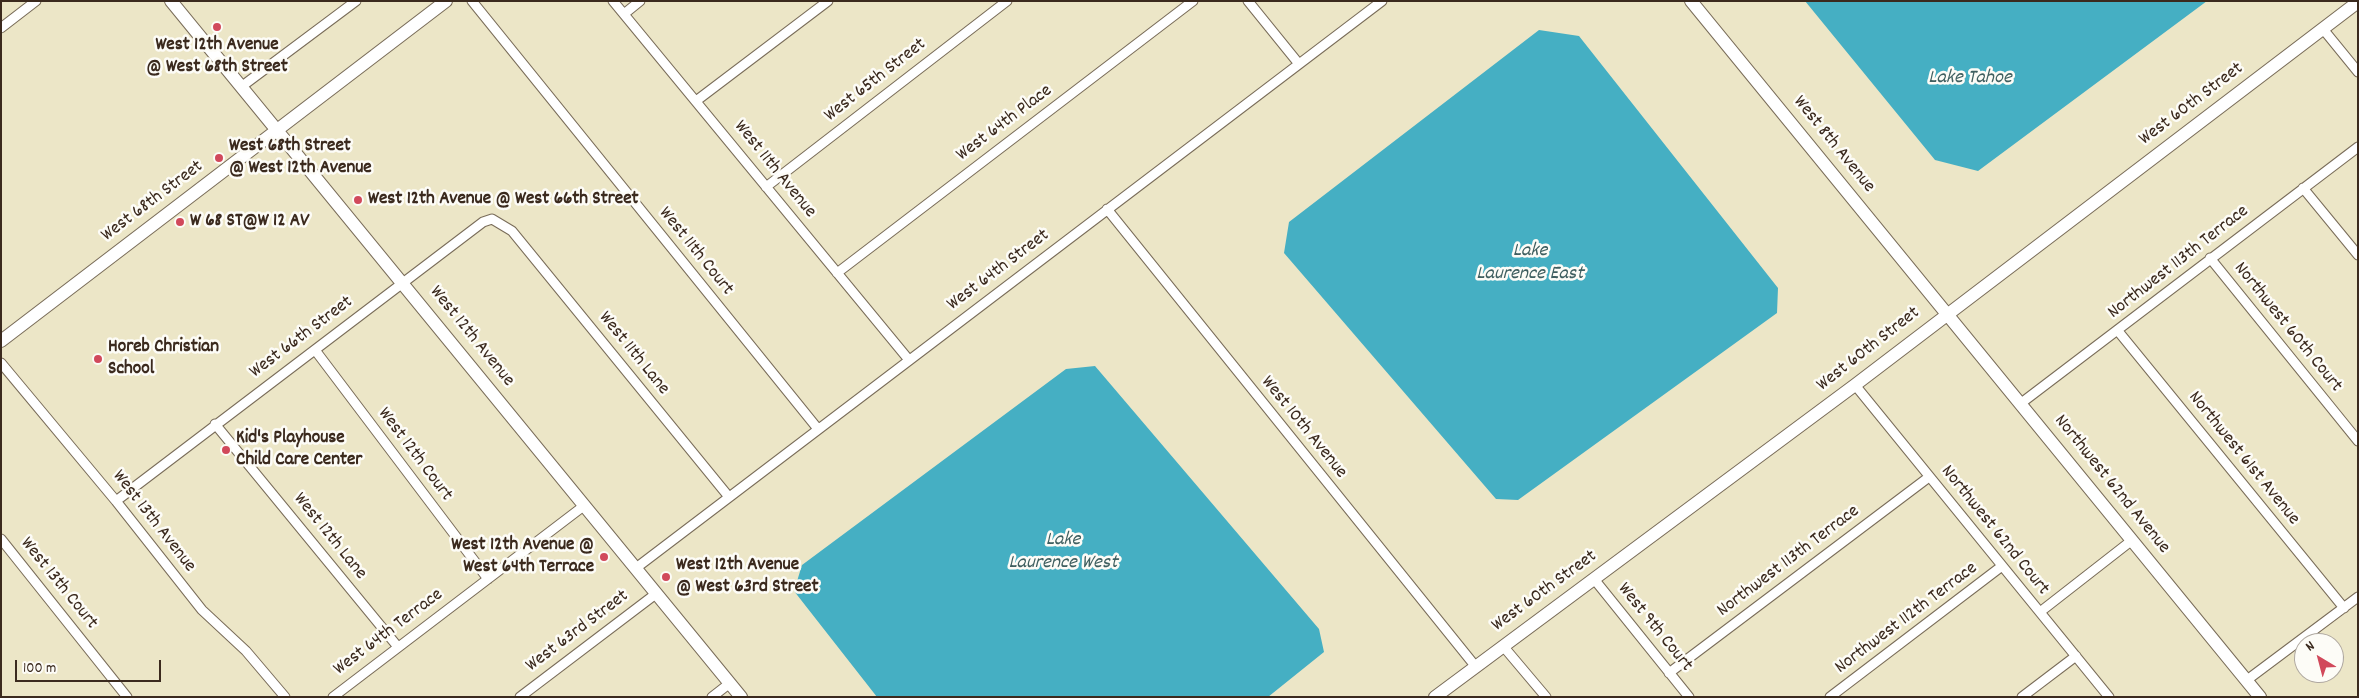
<!DOCTYPE html>
<html>
<head>
<meta charset="utf-8">
<style>
  body { margin:0 }
  #map { position:relative; width:2359px; height:698px; overflow:hidden; background:#ece6c7; font-family:Dekko,sans-serif }
  canvas { display:block }
  .frame { position:absolute; inset:0; border:2px solid #3b2a1e; pointer-events:none }
  .north { position:absolute; left:2294px; top:633px; width:50px; height:50px; box-sizing:border-box; background:#fdfcf7; border:1px solid #afa8a0; border-radius:50%; rotate:323deg; font-size:14px; font-weight:700; line-height:20px; text-align:center; color:#3b2a1e }
  .north::after { content:''; display:block; margin:auto; width:18px; height:22px; background:#d1495b; clip-path:polygon(50% 0,100% 100%,50% 72%,0 100%) }
  .scale { position:absolute; left:15px; top:660px; width:146px; height:22px; box-sizing:border-box; border:2px solid #3b2a1e; border-top:0; padding-left:6px; font-size:15px; line-height:18px; white-space:nowrap; color:#3b2a1e; -webkit-text-stroke:4px #fdfcf7; paint-order:stroke }
</style>
</head>
<body>
<div id="map">
<canvas width="2359" height="698"></canvas>
<div class="frame"></div>
<div class="north">N</div>
<div class="scale">100 m</div>
</div>
<script>
const ctx = document.querySelector('canvas').getContext('2d');
ctx.lineJoin = 'round';
function fill(path, color) {
  ctx.fillStyle = color;
  ctx.fill(path, 'evenodd');
}
function toPath(rows) {
  const path = new Path2D();
  for (const r of rows) {
    path.moveTo(r[0], r[1]);
    for (let i = 2; i < r.length; i += 2) path.lineTo(r[i], r[i + 1]);
  }
  return path;
}
function stroke(path, color, width, dash) {
  ctx.strokeStyle = color;
  ctx.lineWidth = width;
  ctx.lineCap = dash ? 'butt' : 'round';
  ctx.setLineDash(dash || []);
  ctx.stroke(path);
}
function write(font, color, halo, rows, align = 'center') {
  ctx.font = font + ' Dekko,sans-serif';
  ctx.lineWidth = 5;
  ctx.setLineDash([]);
  ctx.textBaseline = 'middle';
  ctx.strokeStyle = halo;
  ctx.fillStyle = color;
  for (const [text, x, y, turn = 0] of rows) {
    ctx.save();
    ctx.translate(x, y);
    ctx.rotate((+turn || 0) * Math.PI / 180);
    ctx.textAlign = isNaN(turn) ? turn : align;
    if (halo) ctx.strokeText(text, 0, 0);
    ctx.fillText(text, 0, 0);
    ctx.restore();
  }
}
const water = toPath([
  [1805,1,2207,1,1978,171,1935,160],
  [1539,30,1579,36,1778,288,1777,313,1518,500,1496,499,1284,253,1289,222],
  [1095,366,1319,629,1324,652,1268,697,877,697,794,591,802,565,1066,369]
]);
const street = toPath([
  [472,1,818,429],
  [613,1,909,360],
  [1248,1,1299,64],
  [624,14,640,1],
  [1,28,36,1],
  [2323,29,2358,72],
  [241,87,356,1],
  [696,101,828,1],
  [766,187,1007,1],
  [2303,188,2358,255],
  [1107,209,1476,667],
  [2210,258,2358,441],
  [837,273,1193,1],
  [2118,331,2344,608],
  [315,350,488,579],
  [1,363,116,501,202,610,246,651,285,697],
  [1855,385,2109,697],
  [2020,404,2358,147],
  [215,424,398,647],
  [116,501,483,222,492,219,512,231,729,497],
  [1,539,127,697],
  [636,568,1382,1],
  [1594,579,1689,697],
  [2040,612,2131,541],
  [1503,646,1546,697],
  [1669,673,1929,477],
  [2247,680,2358,597],
  [333,697,585,505],
  [520,697,657,593],
  [712,697,730,683],
  [1830,697,2002,566],
  [2022,697,2076,656]
]);
const secondary = toPath([
  [171,1,741,697],
  [1691,1,2260,697],
  [1,341,446,1],
  [1435,697,1855,385,2358,2]
]);
const markers = [
  [217,27,5,"#d1495b"],
  [219,158,5,"#d1495b"],
  [358,200,5,"#d1495b"],
  [180,222,5,"#d1495b"],
  [98,359,5,"#d1495b"],
  [226,450,5,"#d1495b"],
  [604,557,5,"#d1495b"],
  [666,577,5,"#d1495b"]
];
const poiNames = [
  ["West 12th Avenue",217,46,"center"],
  ["@ West 68th Street",217,68,"center"],
  ["West 68th Street",229,147],
  ["@ West 12th Avenue",229,169],
  ["West 12th Avenue @ West 66th Street",368,200],
  ["W 68 ST@W 12 AV",190,222],
  ["Horeb Christian",108,348],
  ["School",108,370],
  ["Kid's Playhouse",236,439],
  ["Child Care Center",236,461],
  ["West 12th Avenue @",594,546,"right"],
  ["West 64th Terrace",594,568,"right"],
  ["West 12th Avenue",676,566],
  ["@ West 63rd Street",676,588]
];
const streetNames = [
  ["West 65th Street",876,81,-38],
  ["West 60th Street",2192,105,-37],
  ["West 64th Place",1005,124,-37],
  ["West 8th Avenue",1833,145,51],
  ["West 11th Avenue",774,170,51],
  ["West 68th Street",153,202,-37],
  ["West 11th Court",695,252,51],
  ["Northwest 113th Terrace",2179,263,-38],
  ["West 64th Street",999,271,-37],
  ["Northwest 60th Court",2287,328,51],
  ["West 12th Avenue",471,337,51],
  ["West 66th Street",302,338,-37],
  ["West 60th Street",1869,350,-38],
  ["West 11th Lane",633,354,51],
  ["West 10th Avenue",1303,428,51],
  ["West 12th Court",414,455,53],
  ["Northwest 61st Avenue",2243,459,51],
  ["Northwest 62nd Avenue",2111,485,51],
  ["West 13th Avenue",153,522,52],
  ["Northwest 62nd Court",1994,531,51],
  ["West 12th Lane",329,537,51],
  ["Northwest 113th Terrace",1789,562,-37],
  ["West 13th Court",58,584,51],
  ["West 60th Street",1545,592,-36],
  ["Northwest 112th Terrace",1907,619,-37],
  ["West 9th Court",1654,628,51],
  ["West 63rd Street",578,632,-37],
  ["West 64th Terrace",389,633,-37]
];
const waterNames = [
  ["Lake Tahoe",1970,79],
  ["Lake",1530,252],
  ["Laurence East",1530,275],
  ["Lake",1063,541],
  ["Laurence West",1063,564]
];
fill(water, '#45afc3');
stroke(street, '#796c59', 11);
stroke(secondary, '#796c59', 14);
stroke(street, '#fff', 9);
stroke(secondary, '#fff', 12);
for (const [x, y, r, color] of markers) {
  const dot = new Path2D();
  dot.arc(x, y, r, 0, 2 * Math.PI);
  ctx.fillStyle = color;
  ctx.fill(dot);
  stroke(dot, '#fdfcf7', 2);
}
write('bold 19px', '#3b2a1e', '#fdfcf7', poiNames, 'left');
write('19px', '#3b2a1e', '#fdfcf7', streetNames);
write('italic 20px', '#3f5f60', '#fdfcf7', waterNames);
</script>
</body>
</html>
